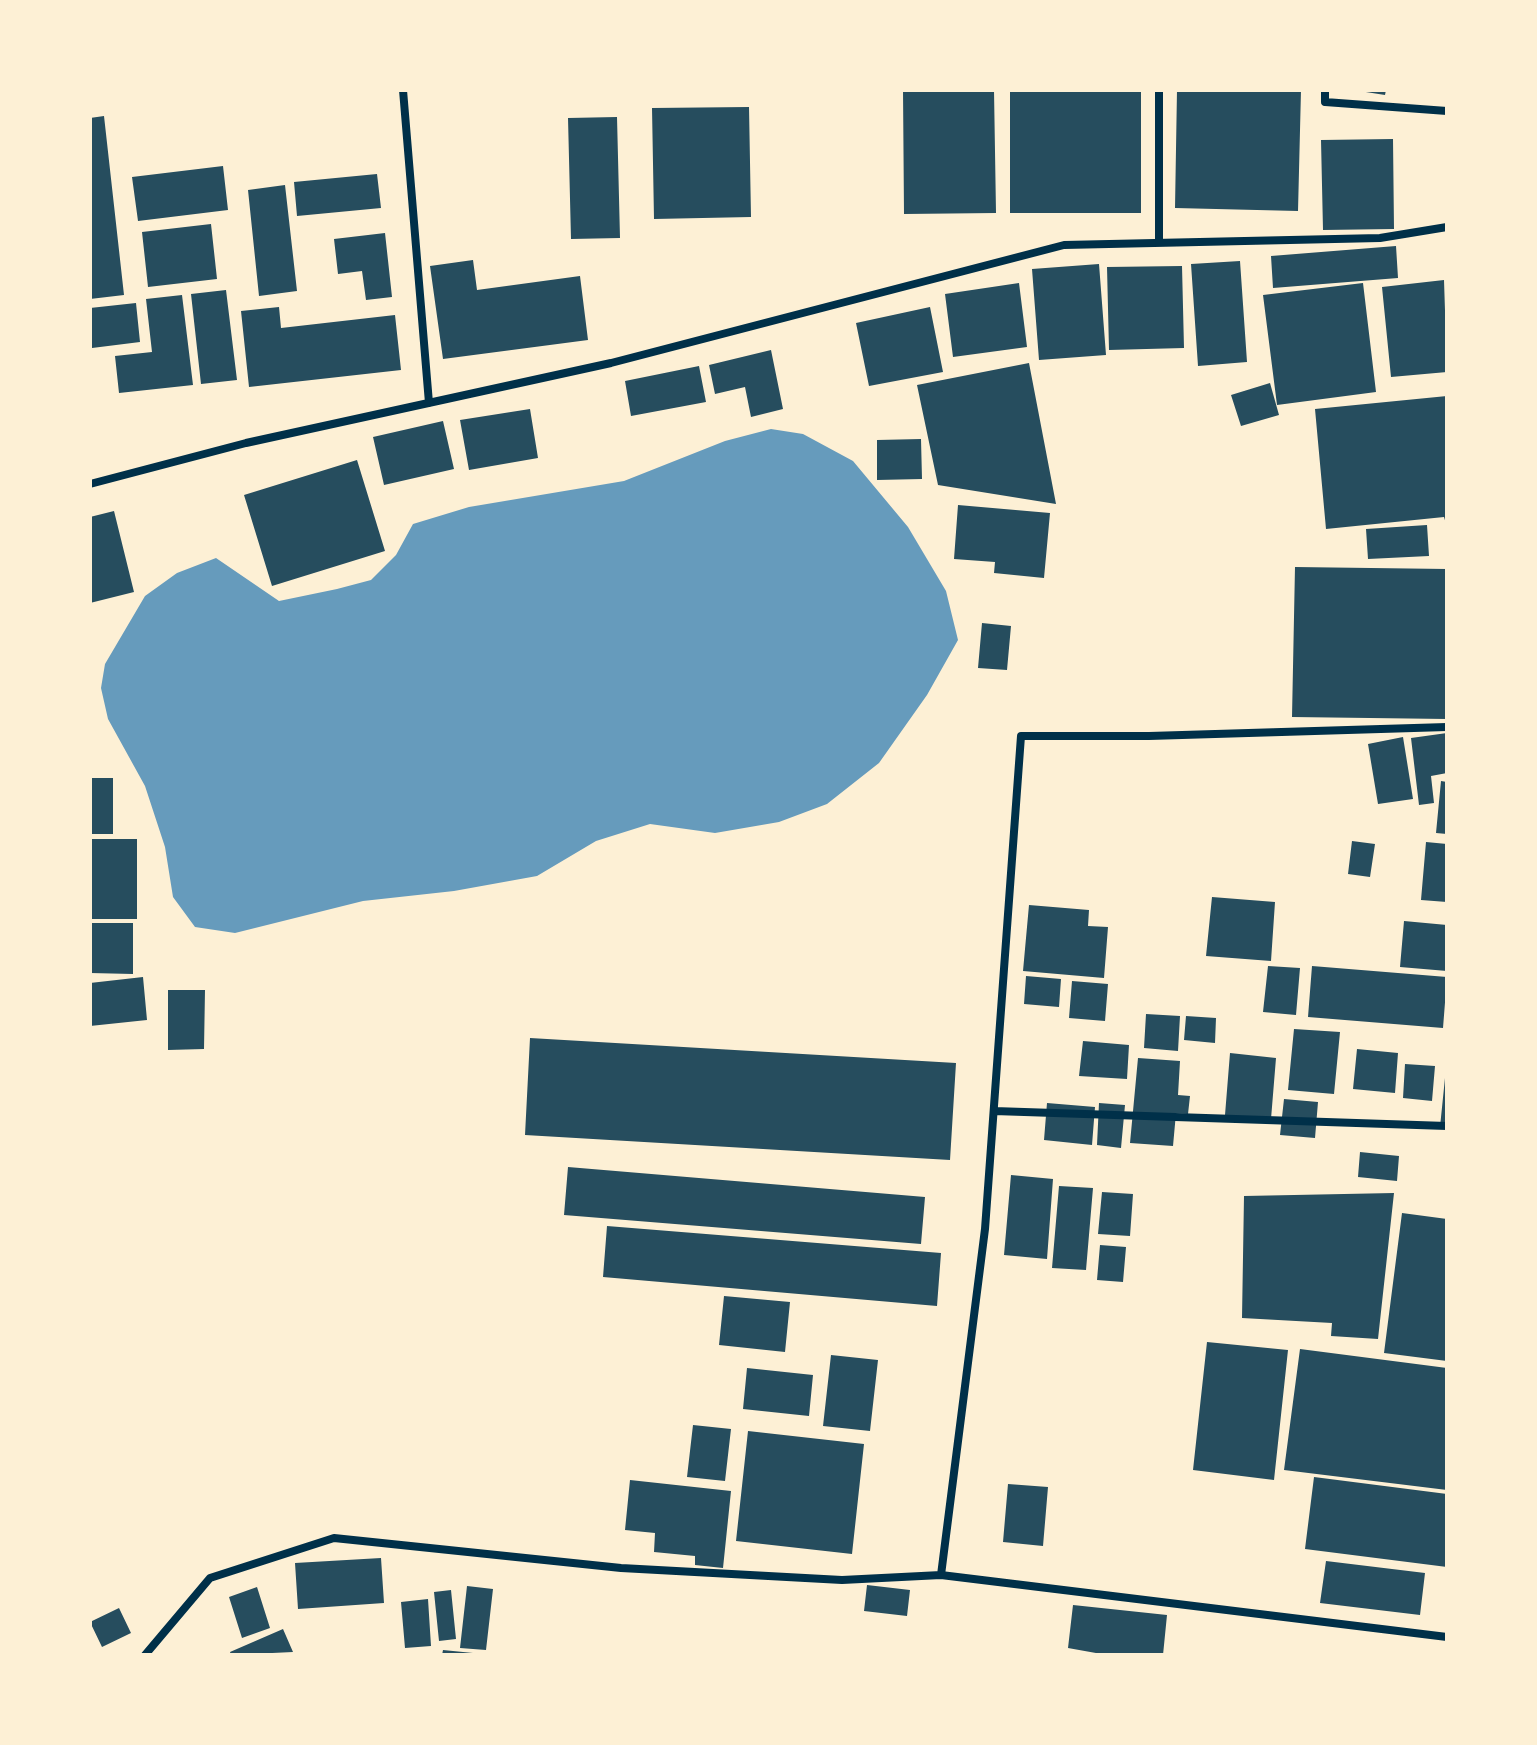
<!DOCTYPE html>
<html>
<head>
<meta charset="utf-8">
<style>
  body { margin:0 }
  #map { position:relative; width:1537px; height:1745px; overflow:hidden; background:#fdf0d5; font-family:"Sofia Sans Condensed",sans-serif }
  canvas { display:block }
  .frame { position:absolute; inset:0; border:92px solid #fdf0d5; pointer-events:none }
</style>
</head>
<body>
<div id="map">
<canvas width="1537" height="1745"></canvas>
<div class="frame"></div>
</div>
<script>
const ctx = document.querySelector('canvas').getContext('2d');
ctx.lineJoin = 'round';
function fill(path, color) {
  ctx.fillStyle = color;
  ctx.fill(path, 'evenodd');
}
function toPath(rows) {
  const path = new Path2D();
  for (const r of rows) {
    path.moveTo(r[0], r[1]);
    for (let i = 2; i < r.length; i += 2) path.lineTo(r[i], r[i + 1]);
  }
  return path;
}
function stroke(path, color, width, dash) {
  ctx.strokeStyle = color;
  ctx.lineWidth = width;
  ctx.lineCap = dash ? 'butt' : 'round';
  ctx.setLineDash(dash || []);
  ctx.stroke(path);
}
const water = toPath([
  [771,429,803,434,853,461,908,527,946,591,958,640,927,695,879,763,827,804,779,822,715,833,650,824,596,841,537,876,454,891,363,901,235,933,195,927,173,897,165,847,145,786,108,719,101,688,105,664,145,596,177,573,216,558,279,601,337,589,371,580,396,555,413,524,469,507,624,481,725,441]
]);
const building = toPath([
  [903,90,994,90,996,213,904,214],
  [1010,90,1141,90,1141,213,1010,213],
  [1177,90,1301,90,1298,211,1175,208],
  [1353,90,1386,90,1385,95],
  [749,107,751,217,654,219,652,108],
  [104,116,124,295,90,299,90,118],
  [617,117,620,238,571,239,568,118],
  [1393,139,1394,229,1323,230,1321,140],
  [223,166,228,210,138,221,132,177],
  [377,174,381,208,297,216,294,182],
  [285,185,297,291,259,296,248,190],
  [211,224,217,279,148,287,142,232],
  [385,233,392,297,366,300,362,271,338,274,334,239],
  [1396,246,1398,278,1273,288,1271,256],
  [473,260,477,290,580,276,588,340,443,359,430,266],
  [1240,261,1247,362,1198,366,1191,264],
  [1099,264,1106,355,1039,360,1032,269],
  [1182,266,1184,348,1109,350,1107,267],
  [1444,280,1447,372,1391,377,1382,287],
  [1019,283,1027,347,953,357,945,294],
  [1363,283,1376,392,1277,405,1263,295],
  [226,290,237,380,201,384,191,294],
  [182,295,193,385,119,393,115,356,152,352,146,299],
  [136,303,140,342,92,348,90,308],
  [279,307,281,328,395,315,401,370,249,387,241,311],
  [930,307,943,372,869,386,856,323],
  [771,350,783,409,751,417,745,387,715,394,709,365],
  [1029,363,1056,504,938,485,917,385],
  [699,366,706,402,631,416,625,381],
  [1270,383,1279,415,1241,426,1231,395],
  [1447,396,1447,527,1444,517,1326,529,1315,409],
  [530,409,538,458,469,470,460,420],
  [443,421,454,469,384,485,373,437],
  [921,439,922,479,877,480,877,440],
  [357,460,385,551,272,586,244,495],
  [958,505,1050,513,1044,578,994,573,995,562,954,559],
  [114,511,134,592,90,603,90,517],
  [1427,525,1429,556,1368,559,1366,529],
  [1295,567,1447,569,1447,719,1292,717],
  [982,623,1011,626,1007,670,978,668],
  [1447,733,1447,773,1431,776,1434,803,1419,805,1411,738],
  [1403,737,1413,799,1378,804,1368,744],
  [90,778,113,778,113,834,90,834],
  [1441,781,1447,782,1447,834,1436,833],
  [90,839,137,839,137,919,90,919],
  [1352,841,1375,844,1370,877,1348,874],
  [1426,842,1447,844,1447,902,1421,900],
  [1212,897,1275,902,1271,961,1206,956],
  [1029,905,1089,910,1088,926,1108,927,1104,978,1023,971],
  [1404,921,1447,925,1447,971,1400,967],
  [90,923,133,923,133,974,90,973],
  [1268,966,1300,968,1296,1015,1263,1012],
  [1312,966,1447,977,1443,1028,1308,1017],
  [1026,976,1061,979,1059,1007,1024,1004],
  [143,977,147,1020,90,1026,90,983],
  [1072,981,1108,984,1105,1021,1069,1018],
  [168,990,205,990,204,1049,168,1050],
  [1146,1014,1180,1016,1178,1051,1144,1048],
  [1186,1016,1216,1018,1215,1043,1184,1040],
  [1294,1029,1340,1032,1334,1094,1288,1090],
  [530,1038,956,1063,950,1160,525,1135],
  [1083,1041,1129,1045,1127,1079,1079,1076],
  [1357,1049,1398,1053,1395,1093,1353,1089],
  [1230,1053,1276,1058,1271,1119,1225,1115],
  [1138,1058,1180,1061,1178,1095,1190,1096,1188,1114,1176,1113,1173,1146,1130,1143],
  [1405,1064,1435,1066,1432,1101,1403,1098],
  [1445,1078,1447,1078,1447,1128,1440,1127],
  [1284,1099,1318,1102,1315,1138,1280,1135],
  [1047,1103,1095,1107,1092,1145,1044,1140],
  [1099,1103,1125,1105,1121,1148,1097,1145],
  [1360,1152,1399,1156,1397,1181,1358,1177],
  [568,1167,925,1197,921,1244,564,1215],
  [1011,1175,1053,1179,1047,1259,1004,1255],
  [1059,1186,1093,1188,1086,1270,1052,1268],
  [1102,1192,1133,1194,1130,1236,1098,1234],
  [1394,1193,1378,1339,1331,1336,1332,1323,1242,1318,1244,1196],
  [1402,1213,1447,1219,1447,1361,1384,1353],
  [607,1226,941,1253,937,1306,603,1277],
  [1100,1245,1126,1247,1123,1282,1097,1280],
  [724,1296,790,1302,785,1352,719,1345],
  [1207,1342,1288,1350,1274,1480,1193,1470],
  [1300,1349,1447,1368,1447,1490,1284,1470],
  [831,1355,878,1360,870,1431,823,1426],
  [747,1368,813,1375,809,1416,743,1409],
  [693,1425,731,1429,725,1481,687,1477],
  [748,1431,864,1444,852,1554,736,1541],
  [1314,1477,1447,1494,1447,1567,1305,1549],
  [630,1480,731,1491,723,1568,695,1565,695,1556,654,1552,655,1533,625,1530],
  [1008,1484,1048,1487,1043,1546,1003,1542],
  [381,1558,384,1603,298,1609,295,1563],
  [1326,1561,1425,1573,1420,1615,1320,1603],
  [867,1585,910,1590,907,1616,864,1611],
  [467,1586,493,1589,486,1650,460,1648],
  [257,1587,270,1628,242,1638,229,1597],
  [451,1590,456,1639,439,1641,434,1592],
  [428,1599,431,1646,405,1648,401,1602],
  [1073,1605,1167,1615,1163,1655,1107,1655,1068,1648],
  [119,1608,131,1633,102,1647,90,1622],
  [283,1629,293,1652,231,1655,230,1652],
  [443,1650,473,1653,472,1655,442,1655]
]);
const minor = toPath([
  [403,90,429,403],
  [1325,90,1325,102,1447,111],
  [1159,243,1159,90],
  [90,484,246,443,611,363,1064,245,1380,238,1447,227],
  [994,1111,1447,1126],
  [941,1575,1447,1637],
  [145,1655,210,1578,334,1538,621,1568,842,1580,941,1575,985,1229,1021,736,1149,736,1447,727]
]);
fill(water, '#669bbc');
fill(building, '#264d5e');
stroke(minor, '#003049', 8);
</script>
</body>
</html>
